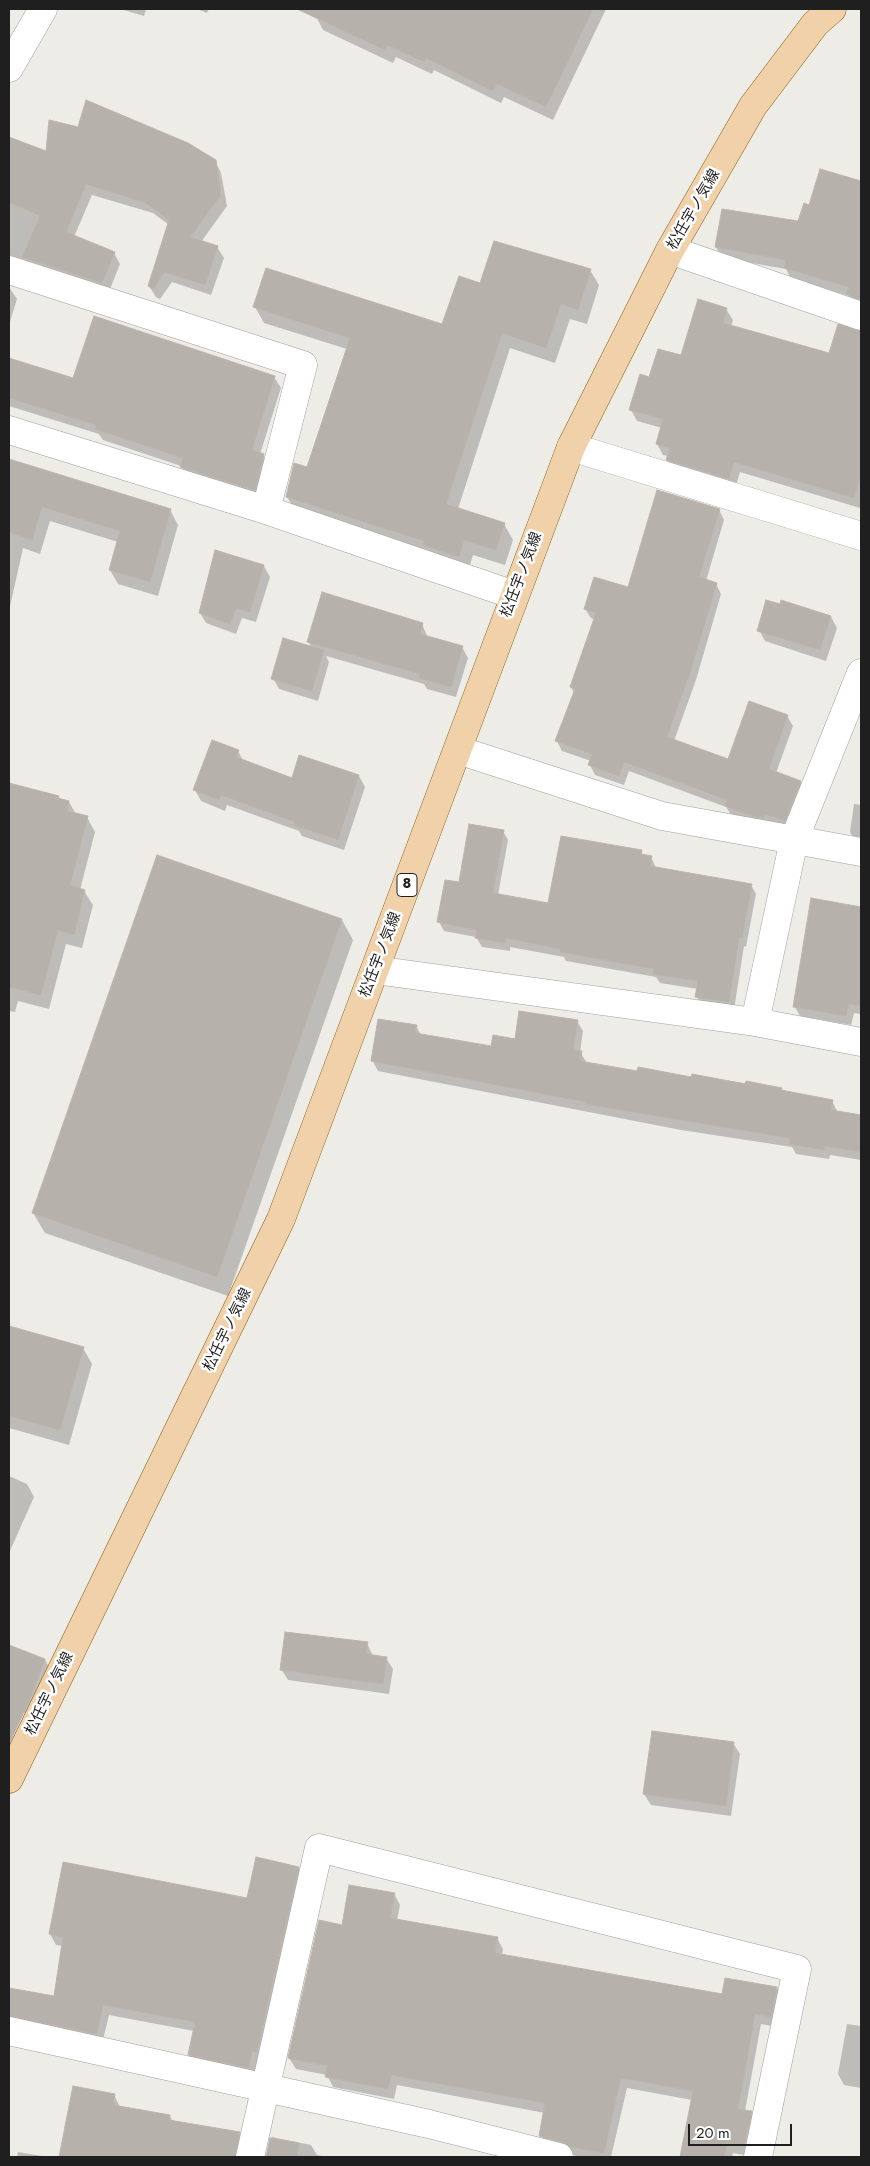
<!DOCTYPE html>
<html>
<head>
<meta charset="utf-8">
<style>
  body { margin:0 }
  #map { position:relative; width:870px; height:2166px; overflow:hidden; background:#eeece6; font-family:Jost,sans-serif }
  canvas { display:block }
  .frame { position:absolute; inset:0; border:10px solid #1f1f1f; pointer-events:none }
  .scale { position:absolute; left:688px; top:2124px; width:104px; height:22px; box-sizing:border-box; border:2px solid #1f1f1f; border-top:0; padding-left:6px; font-size:15px; line-height:18px; white-space:nowrap; color:#1f1f1f; -webkit-text-stroke:4px #fff; paint-order:stroke }
</style>
</head>
<body>
<div id="map">
<canvas width="870" height="2166"></canvas>
<div class="frame"></div>
<div class="scale">20 m</div>
</div>
<script>
const ctx = document.querySelector('canvas').getContext('2d');
ctx.lineJoin = 'round';
function fill(path, color) {
  ctx.fillStyle = color;
  ctx.fill(path, 'evenodd');
}
function toPath(rows) {
  const path = new Path2D();
  for (const r of rows) {
    path.moveTo(r[0], r[1]);
    for (let i = 2; i < r.length; i += 2) path.lineTo(r[i], r[i + 1]);
  }
  return path;
}
function stroke(path, color, width, dash) {
  ctx.strokeStyle = color;
  ctx.lineWidth = width;
  ctx.lineCap = dash ? 'butt' : 'round';
  ctx.setLineDash(dash || []);
  ctx.stroke(path);
}
function write(font, color, halo, rows, align = 'center') {
  ctx.font = font + ' Jost,"Noto Sans JP",sans-serif';
  ctx.lineWidth = 5;
  ctx.setLineDash([]);
  ctx.textBaseline = 'middle';
  ctx.strokeStyle = halo;
  ctx.fillStyle = color;
  for (const [text, x, y, turn = 0] of rows) {
    ctx.save();
    ctx.translate(x, y);
    ctx.rotate((+turn || 0) * Math.PI / 180);
    ctx.textAlign = isNaN(turn) ? turn : align;
    if (halo) ctx.strokeText(text, 0, 0);
    ctx.fillText(text, 0, 0);
    ctx.restore();
  }
}
const shadow = toPath([
  [120,9,146,9,144,16],
  [197,9,209,9,207,13],
  [312,9,606,9,553,120,504,97,501,103,434,70,432,74,396,57,393,63,323,30],
  [18,142,47,153,215,161,221,173,227,206,201,242,217,247,224,258,211,295,172,282,160,299,156,297,149,286,169,225,153,213,92,195,74,237,114,253,120,264,108,294,9,267,9,165],
  [820,170,861,182,861,308,854,305,849,296,791,279,786,269,722,258,716,247,799,223,810,206],
  [590,270,599,285,587,324,570,319,555,363,510,348,458,509,504,524,513,540,505,565,473,555,468,572,296,512,287,497,308,469,347,349,264,323,255,307,443,325,481,285],
  [9,287,17,299,9,325],
  [726,309,733,320,731,326,830,355,839,326,861,332,860,508,740,472,735,489,674,470,667,460,668,456,663,455,657,444,662,428,637,421,631,410,650,379,682,357],
  [9,359,74,379,274,377,281,388,260,454,263,455,270,466,261,501,188,478,181,466,103,440,99,434,9,406],
  [9,460,170,510,178,525,158,596,118,584,110,570,118,542,50,521,40,554,23,548,9,611],
  [719,510,724,520,706,581,716,584,721,594,696,680,674,741,729,761,787,716,793,726,776,773,800,782,806,792,790,830,732,816,726,807,629,771,624,785,595,775,590,765,591,761,562,751,557,741,574,693,571,687,595,620,591,618,585,609,628,589],
  [264,566,270,577,256,622,242,618,236,634,206,623,200,613],
  [831,617,837,628,826,661,765,641,759,630],
  [422,624,428,638,462,647,468,658,456,697,427,689,424,684,326,656,329,662,318,701,279,689,273,678,312,648,308,641],
  [238,751,244,762,293,780,359,776,365,787,344,850,302,836,299,831,227,805,225,811,201,801,195,790],
  [9,784,69,802,76,814,87,817,95,832,80,890,84,891,93,905,82,948,66,944,49,1009,18,1001,15,1012,9,1011],
  [854,804,861,805,861,843,856,842,850,832],
  [503,831,508,840,498,895,549,905,641,851,643,856,651,857,656,868,751,885,756,894,746,947,744,946,734,1010,702,1006,697,997,698,989,660,983,656,977,566,961,564,957,510,947,510,951,482,947,476,937,444,931,439,922,460,884],
  [158,857,342,920,353,940,228,1296,45,1233,33,1213],
  [812,899,861,907,861,1014,854,1013,851,1025,800,1016,795,1007],
  [577,1021,583,1031,580,1052,587,1063,638,1073,692,1078,693,1075,781,1089,783,1092,832,1101,838,1113,861,1117,861,1160,830,1155,829,1159,796,1154,792,1147,681,1130,378,1071,372,1060,416,1026,421,1035,492,1047],
  [9,1328,83,1348,92,1364,69,1445,9,1428],
  [9,1476,27,1484,34,1497,9,1553],
  [367,1643,373,1656,386,1658,393,1669,389,1694,288,1680,281,1669],
  [9,1646,45,1660,52,1672,35,1717,9,1707],
  [733,1743,740,1754,731,1816,651,1805,644,1794],
  [298,1868,304,1879,254,2078,195,2065,189,2054,194,2031,109,2015,102,2044,9,2028,9,1989,55,1998,63,1946,56,1945,50,1934,247,1900],
  [394,1894,400,1905,397,1920,497,1938,503,1949,502,1955,723,1995,777,1988,783,1999,777,2027,761,2024,745,2111,751,2113,757,2123,750,2156,733,2153,732,2157,682,2157,692,2100,627,2088,611,2157,577,2157,571,2153,547,2146,541,2136,545,2113,397,2085,394,2099,333,2087,327,2075,296,2069,289,2058,343,1926],
  [847,2024,861,2026,861,2088,844,2085,838,2074],
  [74,2088,114,2095,120,2107,170,2116,173,2122,239,2133,245,2144,243,2157,61,2157],
  [272,2137,311,2145,317,2155,327,2157,266,2157],
  [18,2152,48,2157,17,2157]
]);
const building = toPath([
  [297,9,593,9,546,107,497,84,493,91,426,58,424,62,388,45,385,50,297,9],
  [86,100,188,143,216,160,221,195,190,237,218,246,205,285,165,272,153,289,148,286,169,220,146,203,86,184,66,232,115,252,102,283,22,257,40,216,9,202,9,137,46,151,49,120,78,127,86,100],
  [820,169,861,181,861,300,846,294,849,287,784,268,786,260,715,247,722,209,798,221,804,203,809,205,820,169],
  [494,241,591,269,578,310,561,304,546,348,502,333,446,504,505,523,496,550,464,540,459,557,423,545,424,541,286,497,294,463,307,467,350,338,253,307,266,268,442,324,459,276,480,283,494,241],
  [698,299,727,308,723,323,829,353,838,324,861,331,861,474,854,498,734,462,729,479,666,460,670,448,656,444,663,419,629,410,640,374,649,377,658,349,681,355,698,299],
  [94,316,275,376,252,450,264,454,255,490,180,467,183,458,95,429,96,425,9,398,9,358,73,378,94,316],
  [9,459,171,509,150,582,109,570,120,531,42,507,32,540,9,532,9,459],
  [657,490,720,509,699,577,717,583,691,670,667,737,728,759,749,701,788,715,769,769,801,781,785,821,765,814,763,818,756,817,725,806,727,800,624,762,619,776,588,765,592,754,555,741,575,689,570,687,596,613,584,609,594,577,628,587,657,490],
  [215,550,264,565,250,612,236,608,230,624,199,613,215,550],
  [322,592,423,623,420,634,463,646,451,687,419,678,420,674,307,642,322,592],
  [766,600,780,604,781,600,831,616,820,650,757,631,766,600],
  [283,638,324,650,312,691,271,679,283,638],
  [212,740,239,750,236,757,292,778,299,755,359,775,338,840,294,825,295,822,221,795,219,800,193,790,212,740],
  [9,783,59,796,58,798,69,801,67,811,88,816,70,885,85,890,74,935,58,930,41,995,9,987,9,783],
  [469,824,504,830,493,893,548,903,561,836,642,850,641,854,652,856,650,866,752,884,742,938,739,938,729,1002,695,997,698,981,653,974,654,969,560,952,560,949,506,938,505,943,475,938,477,930,437,922,445,880,459,882,469,824],
  [157,855,342,919,217,1277,32,1213,157,855],
  [811,898,861,907,861,1006,849,1004,846,1016,793,1007,811,898],
  [519,1011,578,1020,573,1050,582,1051,580,1061,637,1071,638,1067,691,1077,692,1074,745,1084,746,1081,782,1088,781,1090,833,1100,831,1110,861,1115,861,1152,825,1146,824,1150,789,1144,790,1138,585,1104,586,1102,371,1061,378,1019,417,1025,415,1033,491,1046,493,1035,515,1039,519,1011],
  [9,1326,84,1347,60,1430,9,1416,9,1326],
  [285,1632,368,1642,366,1654,387,1657,383,1684,280,1670,285,1632],
  [9,1645,45,1659,31,1697,9,1744,9,1645],
  [652,1731,734,1742,726,1806,643,1794,652,1731],
  [256,1857,299,1867,257,2052,252,2051,249,2068,188,2055,195,2022,103,2005,97,2034,9,2016,9,1988,54,1996,63,1937,49,1934,63,1862,247,1898,256,1857],
  [349,1885,395,1893,390,1918,498,1937,495,1953,722,1994,725,1978,777,1987,771,2017,755,2014,738,2109,752,2111,744,2146,727,2143,724,2157,680,2157,693,2091,621,2078,604,2153,571,2147,563,2142,539,2136,545,2103,391,2075,388,2089,325,2077,327,2066,288,2058,319,1920,342,1925,349,1885],
  [73,2086,115,2094,113,2105,170,2115,169,2120,240,2132,235,2157,59,2157,73,2086],
  [270,2138,299,2143,297,2157,266,2157,270,2138]
]);
const minor = toPath([
  [9,68,43,9],
  [670,250,861,316],
  [9,270,303,365,266,510],
  [9,430,266,510,514,595],
  [571,447,861,536],
  [458,750,662,816,861,852],
  [375,970,755,1022,861,1042],
  [755,1022,794,840,861,673],
  [9,2031,429,2124,559,2157],
  [250,2157,319,1848,797,1969,758,2157]
]);
const major = toPath([
  [9,1779,281,1219,571,447,670,250,753,106,815,24,832,9]
]);
const shields = [
  [407,885,20]
];
const shieldNames = [
  ["8",407,885]
];
const streetNames = [
  ["松任宇ノ気線",694,210,-60],
  ["松任宇ノ気線",522,575,-69],
  ["松任宇ノ気線",381,955,-69],
  ["松任宇ノ気線",228,1330,-64],
  ["松任宇ノ気線",50,1694,-64]
];
fill(shadow, '#0003');
fill(building, '#b7b1ac');
stroke(building, '#beb3aa', 1);
stroke(minor, '#a0a0a0', 29);
stroke(major, '#875f12', 29);
stroke(minor, '#fff', 28);
stroke(major, '#f1d1a9', 28);
for (const [x, y, w] of shields) {
  const box = new Path2D();
  box.roundRect(x - w / 2, y - 11.5, w, 23, 4);
  ctx.fillStyle = '#fff';
  ctx.fill(box);
  stroke(box, '#1f1f1f', 1);
}
write('bold 14px', '#1f1f1f', null, shieldNames);
write('15px', '#1f1f1f', '#fff', streetNames);
</script>
</body>
</html>
